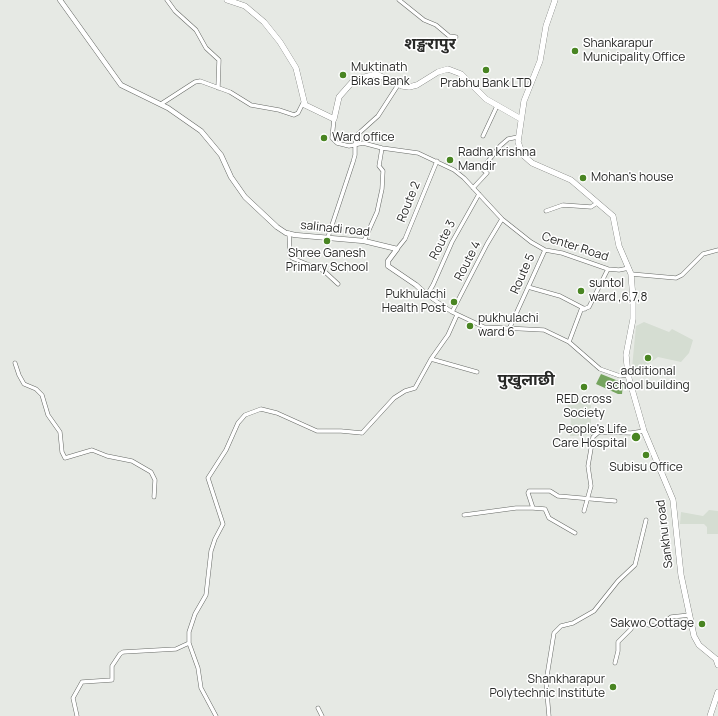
<!DOCTYPE html>
<html>
<head>
<meta charset="utf-8">
<style>
  body { margin:0 }
  canvas { display:block; background:#e6e9e4 }
</style>
</head>
<body>
<canvas width="718" height="716"></canvas>
<script>
const ctx = document.querySelector('canvas').getContext('2d');
ctx.lineJoin = 'round';
function fill(path, color) {
  ctx.fillStyle = color;
  ctx.fill(path, 'evenodd');
}
function toPath(rows) {
  const path = new Path2D();
  for (const r of rows) {
    path.moveTo(r[0], r[1]);
    for (let i = 2; i < r.length; i += 2) path.lineTo(r[i], r[i + 1]);
  }
  return path;
}
function stroke(path, color, width, dash) {
  ctx.strokeStyle = color;
  ctx.lineWidth = width;
  ctx.lineCap = dash ? 'butt' : 'round';
  ctx.setLineDash(dash || []);
  ctx.stroke(path);
}
function write(font, color, halo, rows, align = 'center') {
  ctx.font = font + ' Manrope,"Noto Sans Devanagari",sans-serif';
  ctx.lineWidth = 3;
  ctx.setLineDash([]);
  ctx.textBaseline = 'middle';
  ctx.strokeStyle = halo;
  ctx.fillStyle = color;
  for (const [text, x, y, turn = 0] of rows) {
    ctx.save();
    ctx.translate(x, y);
    ctx.rotate((+turn || 0) * Math.PI / 180);
    ctx.textAlign = isNaN(turn) ? turn : align;
    if (halo) ctx.strokeText(text, 0, 0);
    ctx.fillText(text, 0, 0);
    ctx.restore();
  }
}
const built = toPath([
  [644,322,669,332,672,329,693,340,689,353,681,362,658,357,647,365,636,370,632,368,636,326],
  [571,398,591,405,591,435,570,436,571,416,564,413],
  [709,510,718,511,718,534,707,534,707,527,704,524,680,524,681,512,703,516]
]);
const water = toPath([
  [601,374,621,382,623,384,622,394,618,394,596,384]
]);
const minor = toPath([
  [167,0,175,11,196,30,206,48,219,60,218,88],
  [399,0,424,20,436,25,449,36,456,37],
  [161,104,195,82,200,81,230,92,251,105,279,110,294,115,298,113,303,103],
  [334,119,332,138,337,143,349,146,363,143,382,148,418,153,454,170,464,178,502,219,531,242,545,250,562,253,608,269,619,270,629,268],
  [483,136,497,106],
  [473,188,487,173,482,169,500,146,508,139,518,137],
  [479,194,452,242,433,285,427,295,452,312,484,327,544,330,569,342,600,369,620,376,628,375],
  [546,211,563,205,591,207,597,203],
  [289,233,290,252,292,258,324,271,338,284],
  [328,237,353,162,355,155,355,144,358,134,378,116,398,85],
  [364,241,377,212,382,189,383,171,379,166,382,148],
  [397,249,405,239,437,161],
  [631,274,676,278,682,275,703,254,718,250],
  [528,287,560,296,585,309],
  [452,312,487,244,502,219],
  [510,327,545,250],
  [569,342,581,310,589,307,608,269],
  [431,359,477,372],
  [15,363,19,375,24,384,36,389,42,395,48,415,60,432,62,452,65,458,92,450,107,456,132,461,151,472,155,480,154,497],
  [584,511,591,486,588,466,593,437,599,432,631,433,644,431],
  [464,515,516,508,533,508],
  [575,533,549,518,545,509,533,508,528,493,529,491,550,491,558,496,615,501],
  [615,663,618,651,618,642,631,629,633,624,637,623,655,626,665,622,671,617,690,615],
  [318,708,322,716],
  [77,716,73,698,82,682,112,680,112,666,120,654,123,652,176,649,189,643],
  [216,716,201,688,198,668,189,643,189,632,195,614,206,595,211,551,215,539,223,524,208,478,226,450,238,423,245,415,261,409,277,413,317,431,341,431,362,433,394,398,405,391,415,388,431,359,448,335,457,315],
  [549,716,546,682,554,633,561,626,573,623,594,611,618,581,635,565,646,520]
]);
const tertiary = toPath([
  [60,0,121,85,168,108,201,131,221,155,231,177,245,197,277,227,286,233,295,235,364,241,397,249,388,261,388,266,416,285,427,295]
]);
const secondary = toPath([
  [227,0,245,6,264,22,280,42,296,68,305,105,334,119,339,97,354,80,376,74,402,86,409,87,417,85,438,72,448,69,461,74,486,99,521,119],
  [555,0,546,26,540,61,524,101,518,142,523,155,532,163,571,180,613,216,619,246,631,274,633,299,633,319,626,355,628,375,644,431,673,500,681,575,694,636,699,645,716,659,718,665],
  [710,716,718,692]
]);
const markers = [
  [575,51,4,"#498522"],
  [486,70,4,"#498522"],
  [343,75,4,"#498522"],
  [324,138,4,"#498522"],
  [450,160,4,"#498522"],
  [583,178,4,"#498522"],
  [327,241,4,"#498522"],
  [581,291,4,"#498522"],
  [454,302,4,"#498522"],
  [470,326,4,"#498522"],
  [648,358,4,"#498522"],
  [584,387,4,"#498522"],
  [636,437,5,"#498522"],
  [646,455,4,"#498522"],
  [702,624,4,"#498522"],
  [613,687,4,"#498522"]
];
const poiNames = [
  ["Shankarapur",583,44],
  ["Municipality Office",583,58],
  ["Muktinath",351,68],
  ["Bikas Bank",351,82],
  ["Prabhu Bank LTD",486,84,"center"],
  ["Ward office",332,138],
  ["Radha krishna",458,153],
  ["Mandir",458,167],
  ["Mohan's house",591,178],
  ["Shree Ganesh",327,254,"center"],
  ["Primary School",327,268,"center"],
  ["suntol",589,284],
  ["ward ,6,7,8",589,298],
  ["Pukhulachi",446,295,"right"],
  ["Health Post",446,309,"right"],
  ["pukhulachi",478,319],
  ["ward 6",478,333],
  ["additional",648,372,"center"],
  ["school building",648,386,"center"],
  ["RED cross",584,400,"center"],
  ["Society",584,414,"center"],
  ["People's Life",627,430,"right"],
  ["Care Hospital",627,444,"right"],
  ["Subisu Office",646,468,"center"],
  ["Sakwo Cottage",694,624,"right"],
  ["Shankharapur",605,680,"right"],
  ["Polytechnic Institute",605,694,"right"]
];
const streetNames = [
  ["Route 2",409,202,-68],
  ["salinadi road",335,229,6],
  ["Route 3",443,240,-63],
  ["Center Road",575,247,18],
  ["Route 4",468,261,-63],
  ["Route 5",523,274,-66],
  ["Sankhu road",665,534,-97]
];
const districtNames = [
  ["शङ्खरापुर",430,45],
  ["पुखुलाछी",526,381]
];
fill(built, '#d5ddd2');
fill(water, '#75a45e');
stroke(minor, '#676a66', 4.5);
stroke(tertiary, '#676a66', 5.5);
stroke(secondary, '#676a66', 6);
stroke(minor, '#fff', 3.5);
stroke(tertiary, '#fff', 4.5);
stroke(secondary, '#fff', 5.5);
for (const [x, y, r, color] of markers) {
  const dot = new Path2D();
  dot.arc(x, y, r, 0, 2 * Math.PI);
  ctx.fillStyle = color;
  ctx.fill(dot);
  stroke(dot, '#fff', 1.5);
}
write('12px', '#282927', '#fff', poiNames, 'left');
write('12px', '#282927', '#fff', streetNames);
write('bold 16px', '#282927', '#fff', districtNames);
</script>
</body>
</html>
